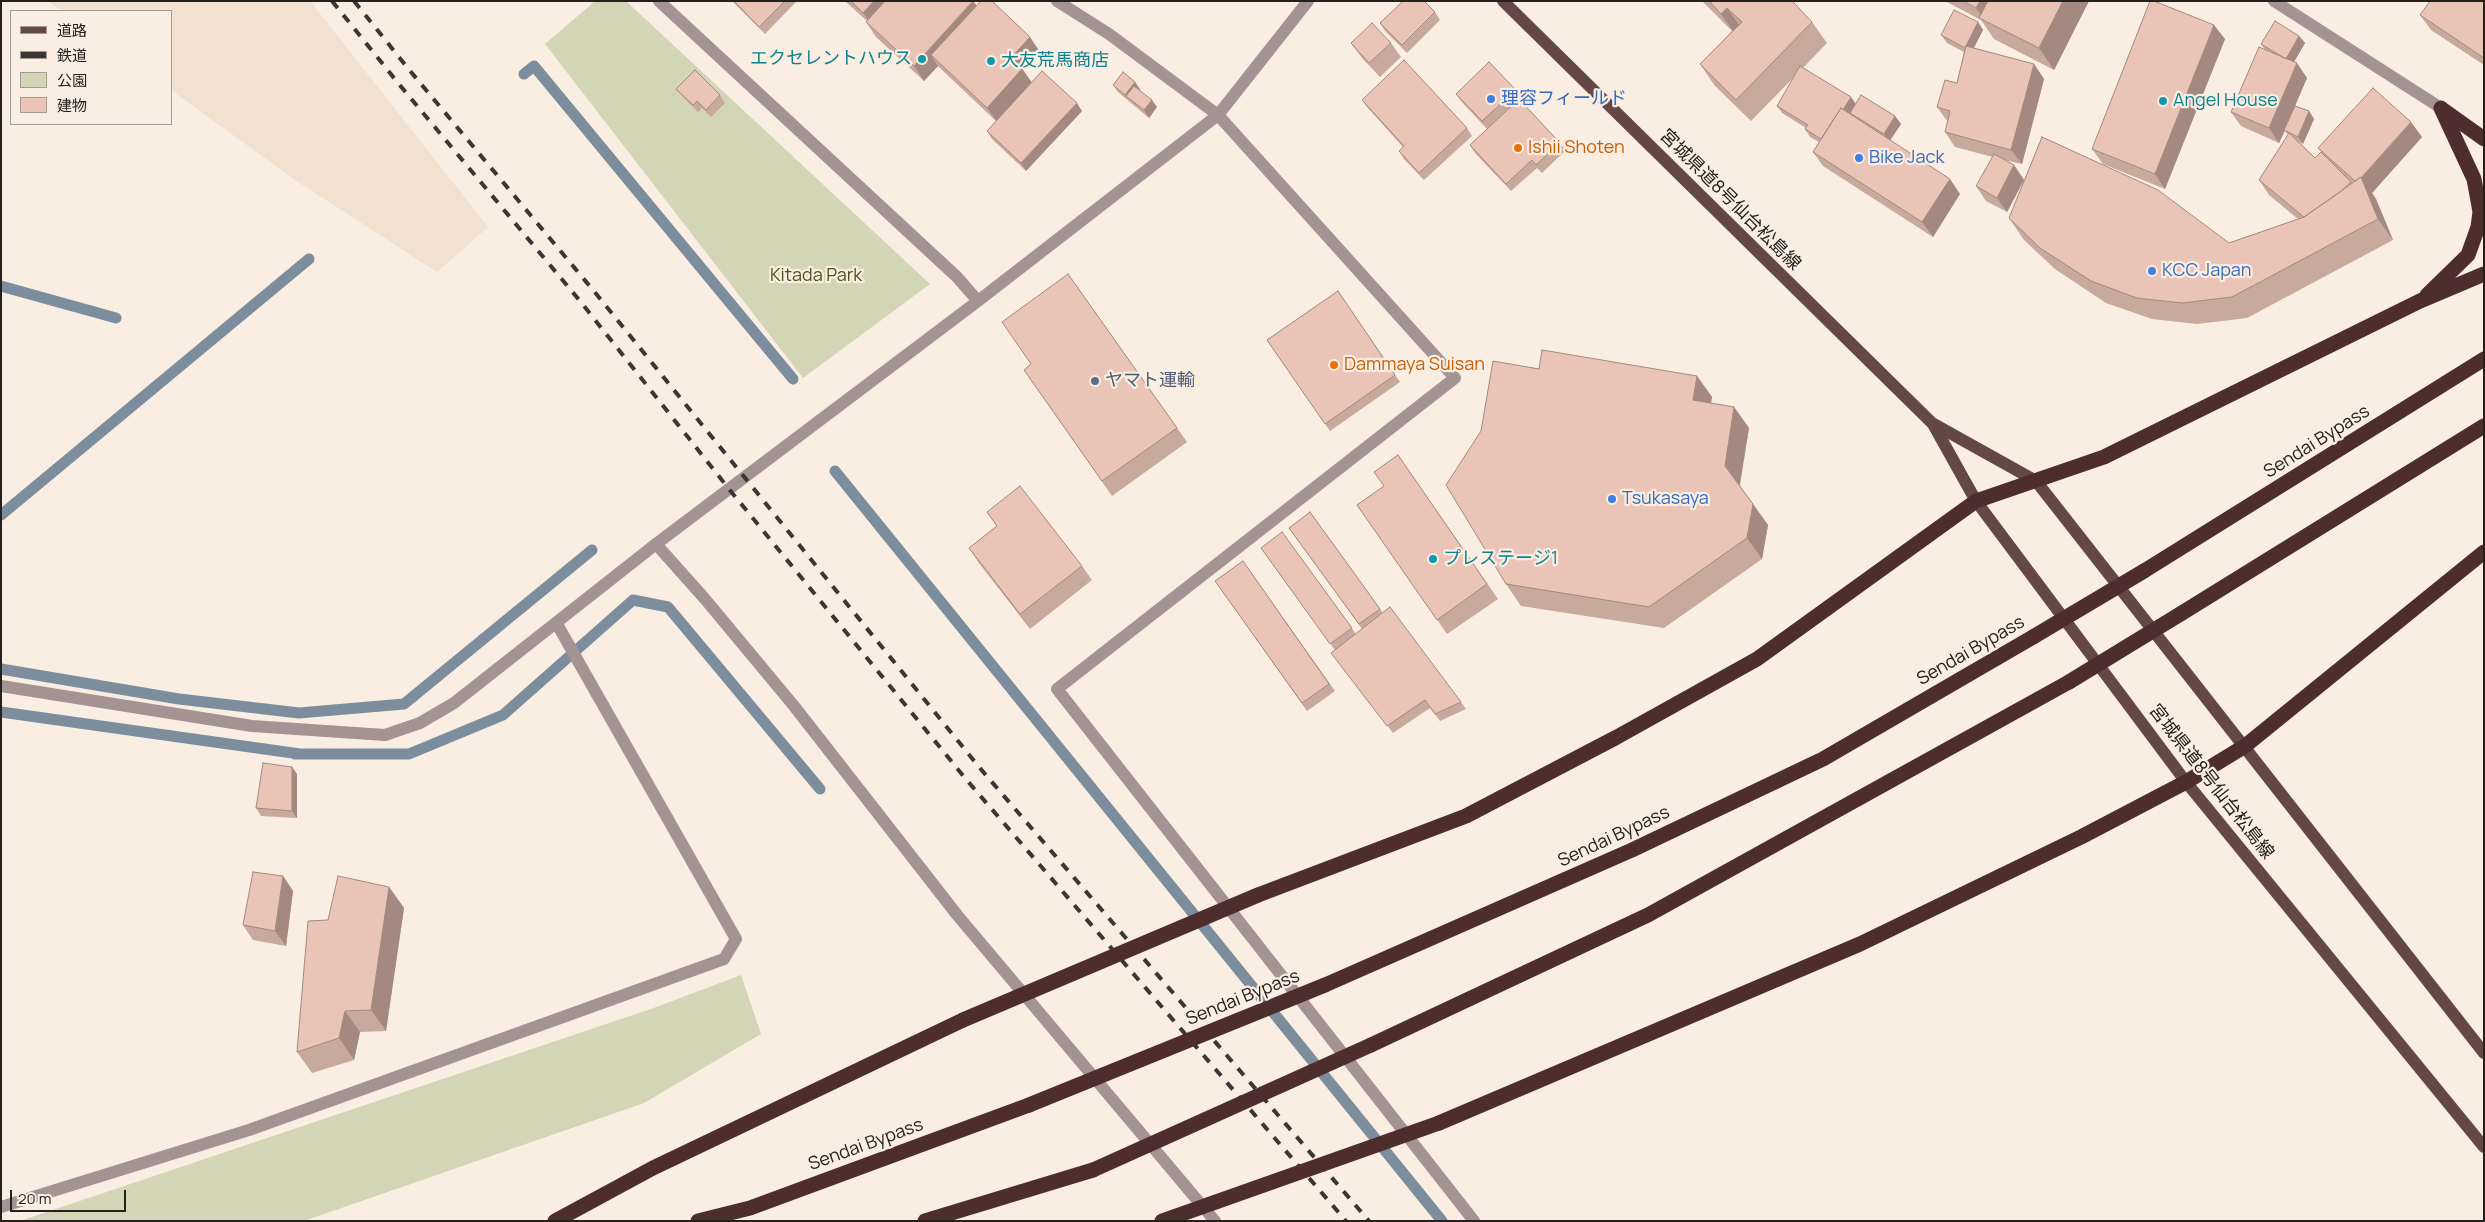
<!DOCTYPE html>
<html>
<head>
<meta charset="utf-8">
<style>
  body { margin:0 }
  #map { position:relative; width:2485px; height:1222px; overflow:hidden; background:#faede2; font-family:Manrope,"Noto Sans JP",sans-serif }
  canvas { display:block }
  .frame { position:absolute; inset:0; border:2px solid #24201c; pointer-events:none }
  .legend { position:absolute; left:10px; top:10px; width:162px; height:115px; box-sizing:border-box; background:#faede2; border:1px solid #a49b93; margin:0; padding:6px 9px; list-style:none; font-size:15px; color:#24201c }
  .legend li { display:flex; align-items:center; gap:10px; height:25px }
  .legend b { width:25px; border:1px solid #a49b93 }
  .scale { position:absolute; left:10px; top:1190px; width:116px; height:22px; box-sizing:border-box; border:2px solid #24201c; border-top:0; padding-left:6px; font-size:15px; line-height:18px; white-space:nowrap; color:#24201c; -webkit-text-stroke:4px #faede2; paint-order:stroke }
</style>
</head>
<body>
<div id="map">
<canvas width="2485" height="1222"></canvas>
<div class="frame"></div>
<ul class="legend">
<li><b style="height:6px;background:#644846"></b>道路</li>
<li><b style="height:6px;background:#3b3631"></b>鉄道</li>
<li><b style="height:14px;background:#d3d5b7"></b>公園</li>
<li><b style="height:14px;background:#e9c4b7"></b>建物</li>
</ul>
<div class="scale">20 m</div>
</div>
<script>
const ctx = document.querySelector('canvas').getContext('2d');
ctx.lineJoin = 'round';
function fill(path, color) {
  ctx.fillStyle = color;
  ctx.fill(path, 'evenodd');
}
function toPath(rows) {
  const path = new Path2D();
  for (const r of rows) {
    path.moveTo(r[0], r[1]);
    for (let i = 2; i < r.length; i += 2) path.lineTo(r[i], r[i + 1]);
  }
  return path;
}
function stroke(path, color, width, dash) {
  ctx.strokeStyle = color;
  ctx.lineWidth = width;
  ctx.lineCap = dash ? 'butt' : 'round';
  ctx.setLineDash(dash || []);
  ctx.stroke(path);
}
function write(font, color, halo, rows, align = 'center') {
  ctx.font = font + ' Manrope,"Noto Sans JP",sans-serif';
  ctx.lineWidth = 4.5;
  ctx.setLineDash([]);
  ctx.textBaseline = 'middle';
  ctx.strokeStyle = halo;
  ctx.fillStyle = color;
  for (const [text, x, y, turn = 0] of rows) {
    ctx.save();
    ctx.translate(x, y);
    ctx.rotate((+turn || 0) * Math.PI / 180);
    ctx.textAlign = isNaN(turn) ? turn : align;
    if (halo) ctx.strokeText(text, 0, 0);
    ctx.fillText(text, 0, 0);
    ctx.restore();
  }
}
const built = toPath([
  [48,1,310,1,488,227,437,272,295,180,171,90,171,11,62,11]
]);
const green = toPath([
  [595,1,626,1,930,284,803,378,545,44],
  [741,975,761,1034,644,1103,304,1221,20,1221,651,1009]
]);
const stream = toPath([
  [524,74,534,66,793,379],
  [1,286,116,318],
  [835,471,1442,1221],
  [1,515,309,259],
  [1,669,179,699,299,713,404,704,592,550],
  [1,712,300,754],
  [295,754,409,754,503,715,633,600,668,607,820,789]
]);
const lane = toPath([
  [656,544,705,599,794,706,958,916,1215,1221]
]);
const street = toPath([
  [659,1,957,277,978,301],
  [1057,1,1109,34,1218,115,1455,378,1057,689,1474,1221],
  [2274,1,2441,108],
  [1,686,252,726,385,735,420,723,454,703,656,544,978,301,1218,115,1308,1],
  [1,1207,249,1130,724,959,736,939,557,624]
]);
const primary = toPath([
  [1503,1,1932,423,2036,481,2484,1053],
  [1933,424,1976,501,2186,782,2484,1147]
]);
const highway = toPath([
  [2442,109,2484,139],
  [2427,295,2468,255,2478,227,2480,212,2474,179,2441,108],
  [2144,571,2484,359],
  [2182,613,2484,426],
  [1258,895,1466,816,1617,737,1757,659,1976,501,2104,457,2420,301,2484,274],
  [1325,985,1632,850,1823,759,2033,637],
  [1371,1045,1648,915,2069,682],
  [1439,1123,1860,944,2081,837,2186,782,2245,746,2484,552],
  [555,1221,653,1168,963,1020],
  [698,1221,750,1208,1029,1105],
  [925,1221,1093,1170]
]);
const rail = toPath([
  [332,1,398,83,580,301,729,489,965,778,1346,1221],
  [354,1,411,72,593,290,979,767,1369,1221]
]);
const highwayBridge = toPath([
  [2033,637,2144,571],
  [2069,682,2182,613],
  [963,1020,1258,895],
  [1029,1105,1325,985],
  [1093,1170,1371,1045],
  [1162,1221,1439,1123]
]);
const wall = toPath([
  [732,1,797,1,765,34],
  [845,1,973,1,977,6,1040,52,1023,70,1032,83,1082,111,1026,171,992,139,987,131,996,121,941,69,938,66,924,81,876,37,866,22,867,21],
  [1702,1,1792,1,1812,22,1827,43,1803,68,1855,103,1895,116,1901,124,1890,140,1960,194,1933,237,1823,166,1813,152,1819,142,1810,137,1805,129,1806,128,1782,113,1777,106,1794,77,1751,121,1715,86,1700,64,1732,31],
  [1945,1,2089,1,2054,70,1994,39,1981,20],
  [2484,1,2484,65,2431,30,2420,15],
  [1435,12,1440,20,1407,53,1385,31,1380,23],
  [1978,22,1983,30,1974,48,2034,64,2044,79,2022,164,2004,160,2014,165,2024,180,2007,212,1986,201,1976,186,1993,157,1955,147,1945,132,1948,122,1937,107,1957,83,1964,52,1947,43,1941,35],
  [2299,36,2305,43,2294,62,2307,78,2295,106,2309,111,2314,119,2303,144,2299,142,2315,158,2324,155,2318,148,2422,137,2372,193,2376,199,2393,240,2247,318,2197,324,2152,319,2106,303,2055,269,2024,240,2009,218,2229,243,2298,219,2269,195,2259,180,2288,135,2285,131,2279,143,2241,126,2231,112,2265,50,2261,44],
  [2225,39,2165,189,2103,164,2092,149],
  [1351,43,1391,43,1401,57,1380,77,1362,58],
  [1113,85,1140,89,1140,90,1157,107,1149,118,1118,92],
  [676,89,720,95,725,103,711,117,702,108,698,112,682,96],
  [1516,90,1521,97,1519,99,1560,143,1566,150,1542,173,1537,168,1511,191,1475,153,1470,145,1487,129,1461,101,1456,94],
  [1362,100,1467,128,1472,136,1424,180,1404,159,1399,151,1403,147,1367,107],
  [1068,274,1187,442,1112,496,1024,370,1031,364],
  [1338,291,1400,382,1330,431,1267,340],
  [1539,369,1697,376,1712,397,1711,403,1734,407,1749,428,1740,486,1768,525,1762,559,1664,628,1521,606,1506,584],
  [1398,455,1498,599,1447,634,1357,505,1384,486],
  [987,512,1082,566,1092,580,1030,629,979,563,969,548,997,526],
  [1310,512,1383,613,1461,702,1466,709,1440,721,1430,708,1393,733,1337,660,1331,653,1335,650,1261,548,1282,532,1356,634,1362,629,1289,528],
  [1243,561,1335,691,1307,711,1215,581],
  [292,767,297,774,297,818,261,816,256,808],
  [283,876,293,891,286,946,253,940,243,925],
  [389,887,404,908,386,1031,360,1032,354,1060,312,1073,297,1052,328,920]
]);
const shadedWall = toPath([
  [874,1,897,1,874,27,863,13],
  [973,1,984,16,931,55,938,66,924,81,914,66],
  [1980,1,1998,1,1985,21,1976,8],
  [2063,1,2089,1,2054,70,2039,48],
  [1727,8,1742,29,1736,35,1721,14],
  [1978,22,1983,30,1970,55,1965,48],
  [2214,25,2225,39,2165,189,2155,174],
  [2299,36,2305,43,2291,67,2286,59],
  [1030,37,1040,52,1023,70,1033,84,997,122,987,108,1011,58],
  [2297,63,2307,78,2279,143,2269,128],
  [2034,64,2044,79,2022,164,2011,150],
  [1135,82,1140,89,1132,101,1125,95],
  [1851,97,1856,104,1829,149,1824,141],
  [1152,100,1157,107,1149,118,1144,110],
  [1077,103,1082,111,1026,171,1021,163],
  [2309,111,2314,119,2303,144,2298,137],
  [1895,116,1901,124,1889,142,1884,134],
  [2411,122,2422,137,2372,193,2376,199,2393,240,2378,219,2357,183],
  [2014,165,2024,180,2007,212,1997,198],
  [1950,179,1960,194,1933,237,1922,222],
  [1697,376,1712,397,1708,421,1693,400],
  [1734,407,1749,428,1739,487,1725,466],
  [1753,504,1768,525,1762,559,1747,538],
  [292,767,297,774,297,818,292,811],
  [283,876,293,891,286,946,275,931],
  [389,887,404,908,386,1031,371,1010],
  [345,1011,360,1032,354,1060,339,1038]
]);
const building = toPath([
  [734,1,785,1,759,27,734,1],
  [851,1,874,1,863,13,851,1],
  [885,1,973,1,914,66,866,22,885,1],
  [981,1,992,1,1030,37,1011,58,1022,69,987,108,931,55,981,1],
  [1403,1,1424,1,1435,12,1402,45,1380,23,1403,1],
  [1709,1,1792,1,1812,22,1736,100,1700,64,1742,22,1727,8,1721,14,1709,1],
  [1963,1,1980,1,1976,8,1963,1],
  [1988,1,2063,1,2039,48,1979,18,1988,1],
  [2150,1,2154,1,2214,25,2155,174,2092,149,2150,1],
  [2430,1,2484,1,2484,58,2420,15,2430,1],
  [1954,10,1978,22,1965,48,1941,35,1954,10],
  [2275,21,2299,36,2286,59,2261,44,2275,21],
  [1372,23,1391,43,1369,63,1351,43,1372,23],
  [1966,46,2034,64,2011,150,1945,132,1950,111,1937,107,1945,80,1957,83,1966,46],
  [2259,47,2297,63,2269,128,2231,112,2259,47],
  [1404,60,1467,128,1419,173,1399,151,1404,146,1362,100,1404,60],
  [1489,62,1516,90,1482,121,1456,94,1489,62],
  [1800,66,1851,97,1843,110,1841,108,1821,139,1805,129,1808,125,1777,106,1800,66],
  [695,70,720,95,706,110,697,101,693,105,676,89,695,70],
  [1042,71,1077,103,1021,163,987,131,1042,71],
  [1123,72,1135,82,1125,95,1113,85,1123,72],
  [1134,86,1152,100,1144,110,1126,96,1134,86],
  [2373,88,2411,122,2361,178,2361,177,2355,181,2318,148,2373,88],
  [1861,95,1895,116,1884,134,1850,113,1861,95],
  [1519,99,1560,143,1536,165,1532,160,1506,184,1470,145,1519,99],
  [2295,106,2309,111,2298,137,2284,130,2295,106],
  [1841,108,1950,179,1922,222,1813,152,1841,108],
  [2289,133,2315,158,2321,152,2351,182,2340,192,2304,217,2259,180,2289,133],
  [2042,137,2158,190,2229,243,2304,217,2361,177,2378,219,2232,297,2182,303,2137,298,2091,281,2040,248,2009,218,2042,137],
  [1994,154,2014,165,1997,198,1976,186,1994,154],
  [1068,274,1177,428,1102,481,1024,370,1031,364,1002,322,1068,274],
  [1338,291,1395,375,1325,424,1267,340,1338,291],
  [1542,350,1697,376,1693,400,1734,407,1725,466,1753,504,1747,538,1649,607,1506,584,1446,485,1481,431,1493,361,1539,369,1542,350],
  [1398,455,1487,584,1437,620,1357,505,1384,486,1374,472,1398,455],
  [1020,486,1082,566,1020,614,969,548,997,526,987,512,1020,486],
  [1310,512,1380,609,1359,624,1289,528,1310,512],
  [1282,532,1352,628,1330,644,1261,548,1282,532],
  [1243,561,1329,684,1302,703,1215,581,1243,561],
  [1390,607,1461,702,1435,714,1425,700,1387,726,1331,653,1390,607],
  [263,763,292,767,292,811,256,808,263,763],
  [253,872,283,876,275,931,243,925,253,872],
  [338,876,389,887,371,1010,345,1011,339,1038,297,1052,308,921,328,920,338,876]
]);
const markers = [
  [922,59,5,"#0f9aa8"],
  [991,61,5,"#0f9aa8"],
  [1491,99,5,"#3f7fe0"],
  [2163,101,5,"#0f9aa8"],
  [1518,148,5,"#e8710a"],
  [1859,158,5,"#3f7fe0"],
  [2152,271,5,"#3f7fe0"],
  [1334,365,5,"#e8710a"],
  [1095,381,5,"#5c6f8a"],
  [1612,499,5,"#3f7fe0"],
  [1433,559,5,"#0f9aa8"]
];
const cultureNames = [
  ["エクセレントハウス",912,59,"right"],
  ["大友荒馬商店",1001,61],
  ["Angel House",2173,101],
  ["プレステージ1",1443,559]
];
const shopNames = [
  ["理容フィールド",1501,99],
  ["Bike Jack",1869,158],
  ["KCC Japan",2162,271],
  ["Tsukasaya",1622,499]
];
const foodNames = [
  ["Ishii Shoten",1528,148],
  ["Dammaya Suisan",1344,365]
];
const streetNames = [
  ["宮城県道8号仙台松島線",1730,200,45],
  ["Sendai Bypass",2317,442,-32],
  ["Sendai Bypass",1971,651,-30],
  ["宮城県道8号仙台松島線",2211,782,52],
  ["Sendai Bypass",1614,837,-25],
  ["Sendai Bypass",1243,998,-22],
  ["Sendai Bypass",866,1145,-20]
];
const parkNames = [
  ["Kitada Park",816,276]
];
const serviceNames = [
  ["ヤマト運輸",1105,381]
];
fill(built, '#f2e0d0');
fill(green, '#d3d5b7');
stroke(stream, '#7c8d9e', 11);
stroke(lane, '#a49392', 12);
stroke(street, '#a49392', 12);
stroke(primary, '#644846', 12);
stroke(highway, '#4d2e2d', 15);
stroke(rail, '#3b3631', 4, [9, 9]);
stroke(highwayBridge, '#4d2e2d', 15);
fill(wall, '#c8a99d');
fill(shadedWall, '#a38980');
fill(building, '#e9c4b7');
stroke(building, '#a38980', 1);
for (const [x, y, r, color] of markers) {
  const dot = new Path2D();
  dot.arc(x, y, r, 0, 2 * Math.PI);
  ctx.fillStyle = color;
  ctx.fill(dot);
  stroke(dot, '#faede2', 2);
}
write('18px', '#0d838f', '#faede2', cultureNames, 'left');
write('18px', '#366cbe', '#faede2', shopNames, 'left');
write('18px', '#c56008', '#faede2', foodNames, 'left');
write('18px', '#24201c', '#faede2', streetNames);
write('18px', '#4e5019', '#faede2', parkNames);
write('18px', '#4e5e75', '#faede2', serviceNames, 'left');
</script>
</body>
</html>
